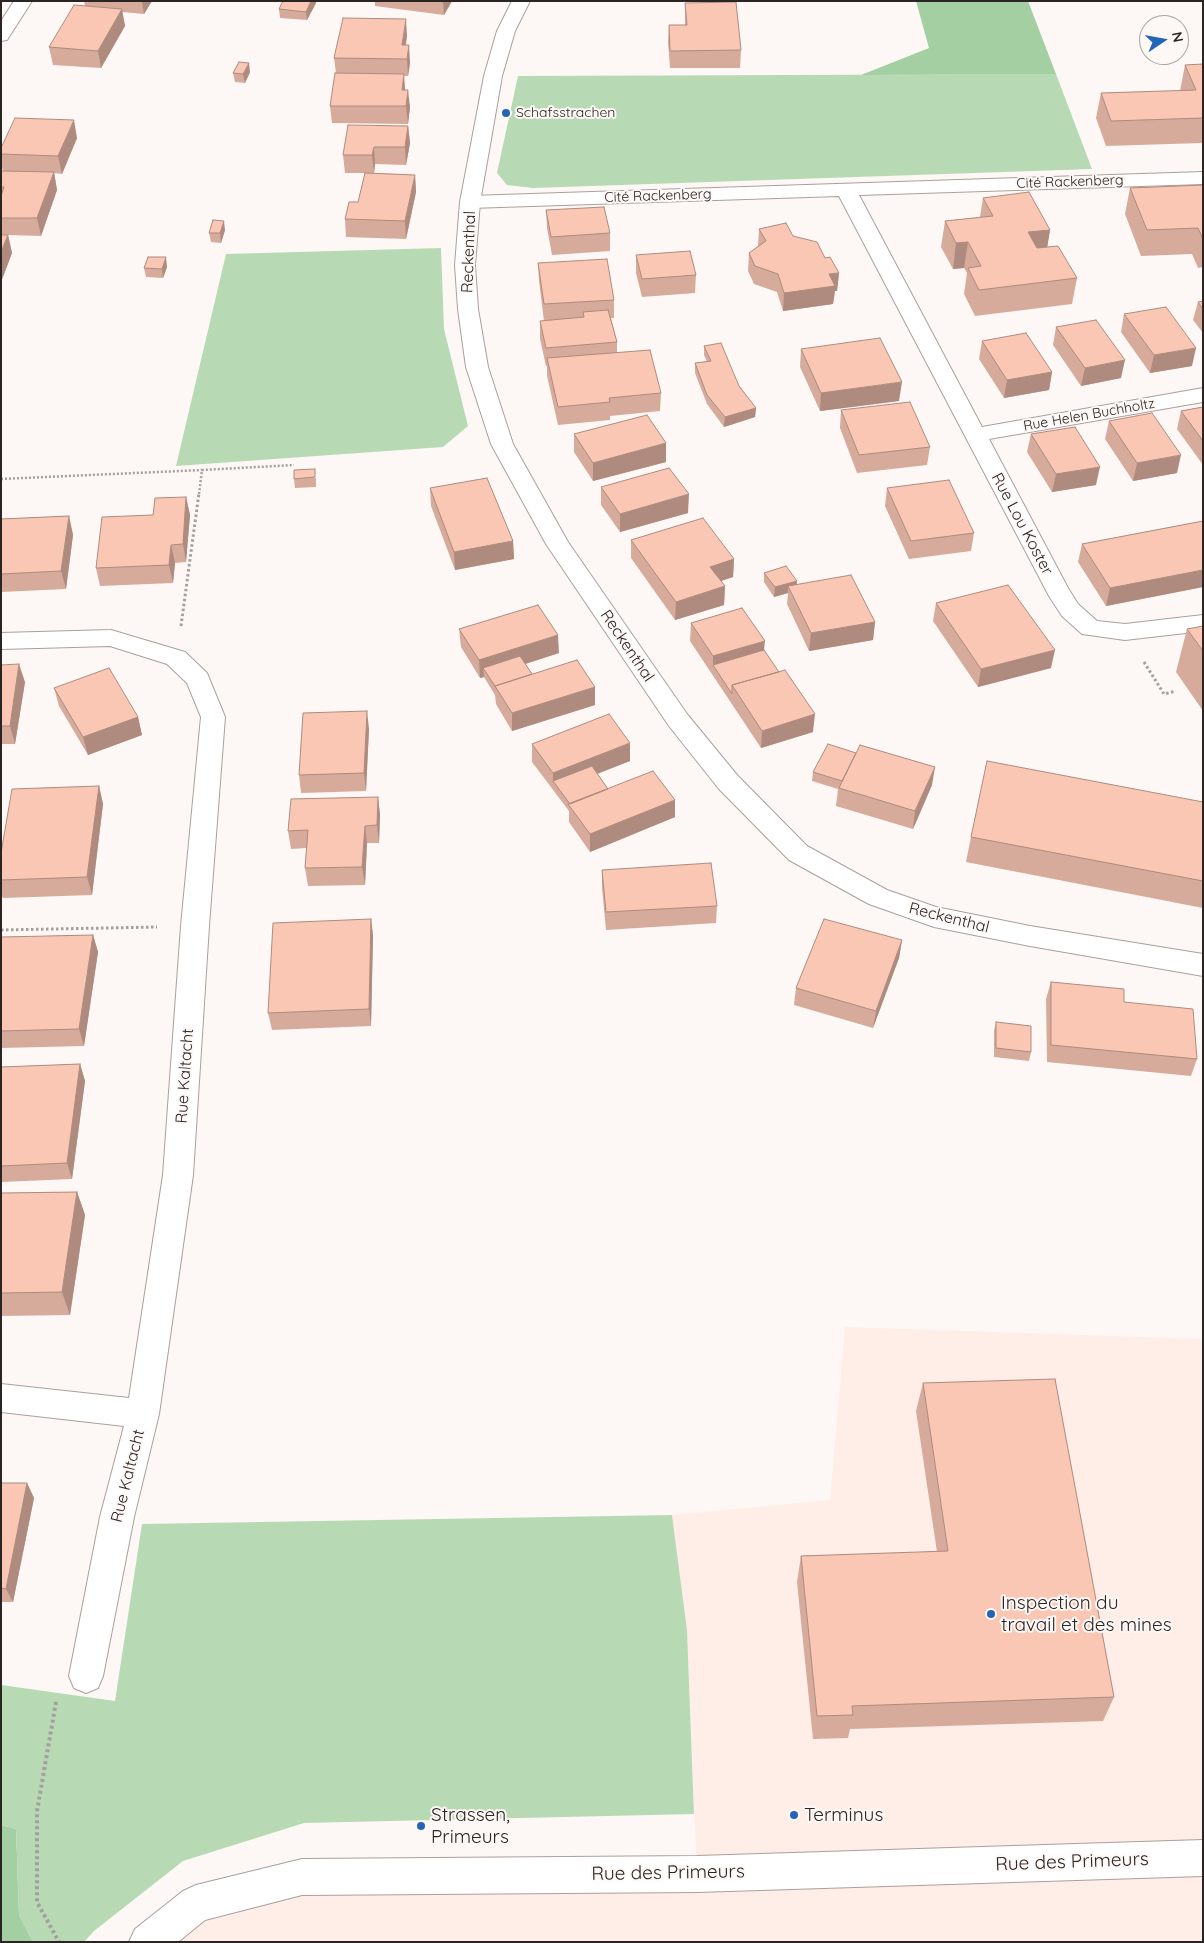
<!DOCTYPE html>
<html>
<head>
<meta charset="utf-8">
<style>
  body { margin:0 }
  #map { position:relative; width:1204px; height:1943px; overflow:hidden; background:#fdf8f6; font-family:Quicksand,sans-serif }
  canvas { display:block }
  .frame { position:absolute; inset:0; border:2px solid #2a2523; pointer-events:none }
  .north { position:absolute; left:1139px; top:15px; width:50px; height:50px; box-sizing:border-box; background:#fdf8f6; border:1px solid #a9a4a2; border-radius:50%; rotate:78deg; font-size:14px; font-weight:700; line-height:20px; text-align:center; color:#2a2523 }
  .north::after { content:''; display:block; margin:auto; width:18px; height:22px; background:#2366b7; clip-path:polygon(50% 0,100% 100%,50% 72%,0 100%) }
</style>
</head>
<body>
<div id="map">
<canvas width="1204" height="1943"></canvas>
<div class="frame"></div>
<div class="north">N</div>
</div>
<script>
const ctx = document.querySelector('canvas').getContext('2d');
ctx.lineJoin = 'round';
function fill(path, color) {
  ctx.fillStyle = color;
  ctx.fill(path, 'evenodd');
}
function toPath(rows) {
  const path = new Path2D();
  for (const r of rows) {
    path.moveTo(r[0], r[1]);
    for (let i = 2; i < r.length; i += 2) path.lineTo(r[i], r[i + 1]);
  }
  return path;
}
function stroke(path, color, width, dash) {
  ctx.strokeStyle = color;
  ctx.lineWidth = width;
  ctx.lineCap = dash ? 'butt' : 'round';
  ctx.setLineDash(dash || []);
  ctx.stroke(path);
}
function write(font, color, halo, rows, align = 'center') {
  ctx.font = font + ' Quicksand,sans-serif';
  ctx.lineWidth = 4;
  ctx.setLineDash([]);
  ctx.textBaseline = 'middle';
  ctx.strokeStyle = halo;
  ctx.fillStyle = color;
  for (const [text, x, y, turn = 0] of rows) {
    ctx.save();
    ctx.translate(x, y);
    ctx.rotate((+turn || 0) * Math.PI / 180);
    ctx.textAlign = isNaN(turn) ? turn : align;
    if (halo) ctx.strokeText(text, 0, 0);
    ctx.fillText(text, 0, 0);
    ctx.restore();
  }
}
const built = toPath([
  [845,1327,1203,1339,1203,1942,148,1942,302,1877,697,1874,687,1630,672,1515,830,1500]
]);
const green = toPath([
  [1056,74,1092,169,533,188,507,185,497,173,518,76],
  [441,248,444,329,468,426,443,447,176,466,226,254],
  [672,1515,687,1630,694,1814,304,1823,183,1861,94,1931,84,1942,33,1942,19,1915,16,1829,1,1825,1,1685,115,1701,142,1524]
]);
const forest = toPath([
  [916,1,1028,1,1056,74,861,75,929,48],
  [1,1825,16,1829,19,1915,33,1942,1,1942]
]);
const pathFar2 = toPath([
  [1,479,202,470],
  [199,494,202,470,294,465]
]);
const pathFar1 = toPath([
  [181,626,199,493],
  [1144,662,1164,694,1176,691],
  [1,930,157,927]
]);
const path = toPath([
  [56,1702,37,1811,37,1902,59,1942]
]);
const street = toPath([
  [14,1,32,1,7,40,1,41,1,21,14,1],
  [1203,172,1203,184,859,195,982,427,1203,388,1203,402,989,439,1068,588,1078,604,1097,621,1125,624,1203,615,1203,631,1125,640,1082,634,1062,616,1049,596,839,196,470,208,463,206,460,202,463,198,470,196,1203,172],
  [111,630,185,652,207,673,225,717,209,926,193,1175,159,1414,134,1517,103,1676,98,1688,86,1693,74,1688,69,1676,100,1517,124,1426,1,1412,1,1384,129,1398,163,1175,181,926,201,717,187,683,167,664,110,646,1,649,1,633,111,630],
  [1203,1840,1203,1876,697,1892,302,1895,205,1920,178,1942,129,1942,135,1929,183,1891,196,1885,302,1859,697,1856,1203,1840]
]);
const secondary = toPath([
  [512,1,530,1,515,31,502,76,480,202,475,265,478,309,488,367,513,444,568,542,687,714,737,775,807,846,887,890,936,907,1030,926,1203,954,1203,976,1030,946,934,927,869,904,789,860,719,789,669,726,546,544,491,444,466,367,458,309,455,265,460,202,484,76,497,31,512,1]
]);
const wall = toPath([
  [84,1,152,1,144,14,122,12,125,26,101,68,53,65,49,47,85,6],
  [375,1,452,1,444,15,375,6],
  [316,3,307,20,280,18,279,9],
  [685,3,741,50,740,68,670,68,668,42,669,25,685,25],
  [407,36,406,45,410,63,408,76,404,76,405,90,410,107,408,124,332,123,330,106,336,73,334,58],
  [1203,64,1203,145,1202,143,1106,146,1096,118,1101,93,1180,91,1185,65],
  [250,72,245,83,235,82,233,73],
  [408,126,410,143,406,165,375,164,374,173,415,175,416,192,406,239,346,237,345,219,358,202,365,173,345,173,343,155],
  [77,138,62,174,54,173,57,190,41,236,8,235,12,253,1,282,1,171,3,171,1,164,1,148],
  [1203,185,1203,267,1198,268,1192,254,1141,256,1125,214,1130,188],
  [983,198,1050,230,1047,247,1077,278,1072,304,975,316,964,294,967,273,964,268,953,269,941,247,945,221,980,217],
  [546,210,610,233,610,251,552,255,547,228],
  [759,229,793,236,825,258,839,273,837,291,835,291,833,304,783,311,777,292,754,284,748,271,749,253,758,246],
  [225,230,221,243,211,242,209,233],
  [636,255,696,275,695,293,642,297,636,273],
  [538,263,614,300,614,318,611,318,617,342,617,352,661,393,660,411,610,416,610,420,558,425,547,376,547,366,546,366,540,339,540,321,544,321,539,281],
  [167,267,163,278,146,277,144,268],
  [1203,301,1203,333,1193,320,1198,302],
  [1124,314,1192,366,1150,373,1121,332],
  [1056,327,1121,378,1081,386,1053,345],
  [982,341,1052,372,1049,390,1004,398,979,359],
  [704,346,739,386,756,408,755,417,724,427,707,404,695,373,695,363,707,362,704,355],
  [801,349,899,401,820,411,800,367],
  [1203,407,1203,465,1177,429,1181,411],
  [841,410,930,447,927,465,857,473,840,428],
  [1109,421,1177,473,1133,481,1105,439],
  [574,434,666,462,593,481,574,452],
  [1031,434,1096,485,1052,492,1027,452],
  [294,470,316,478,316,487,295,488,294,479],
  [601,487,688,513,620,532,601,505],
  [430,488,513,541,514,559,455,570,431,506],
  [887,488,974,533,971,551,909,559,885,506],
  [186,497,190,515,186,562,175,563,173,583,100,586,96,568,153,515],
  [69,516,73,535,66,589,1,592,1,519],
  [1203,521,1203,587,1106,606,1078,562,1082,544],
  [631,540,734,559,733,577,721,581,725,586,724,605,675,620,631,558],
  [764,573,797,581,796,585,875,622,873,640,809,651,787,604,788,593,774,597,764,582],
  [936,603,1051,668,978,687,933,621],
  [691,623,764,650,813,732,761,748,690,641],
  [1203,626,1203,711,1176,672,1187,629],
  [459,629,559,653,525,664,532,674,595,705,512,731,496,704,495,695,484,677,480,678,461,647],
  [1,665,25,682,15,744,1,744],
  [54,688,138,717,142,735,88,755,59,706],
  [369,729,366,791,301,793,299,775],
  [630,743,630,761,597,773,608,789,675,800,675,817,590,852,569,822,569,811,532,762,532,744],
  [813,772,932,785,913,829,836,806,838,789,812,781],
  [99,786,103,804,92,895,3,898,1,894,1,853],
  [378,797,380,815,379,843,367,843,365,885,308,886,305,868,307,848,291,849,288,831],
  [1203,802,1203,908,966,862,971,837],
  [602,870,717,906,716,923,606,930,602,888],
  [371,919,373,936,371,1026,272,1030,268,1013],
  [93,935,98,952,84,1046,1,1048,1,937],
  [902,940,899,958,873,1028,794,1005,796,988],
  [1051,982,1124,1002,1197,1059,1191,1076,1047,1062,1046,999],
  [996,1022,1031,1052,1029,1061,994,1057,994,1031],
  [80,1064,85,1081,72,1179,1,1182,1,1067],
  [77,1192,85,1215,70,1315,1,1316,1,1193],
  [923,1383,1114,1697,1103,1721,850,1729,848,1738,813,1739,797,1582,801,1556,937,1552,916,1411],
  [1,1483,27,1483,34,1498,13,1602,1,1602]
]);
const shadedWall = toPath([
  [142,1,152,1,144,14],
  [311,1,316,1,316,3,307,20,306,12],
  [443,1,452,1,444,15],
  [122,9,125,26,101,68,98,51],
  [406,19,407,36,403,59,402,45],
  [409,45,410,63,408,76,407,59],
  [249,63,250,72,245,83,243,74],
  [404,74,405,91,403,107,402,90],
  [408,90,410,107,408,124,406,106],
  [74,120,77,138,62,174,58,156],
  [408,126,410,143,406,165,405,147],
  [374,147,375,164,374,173,372,155],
  [54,172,57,190,41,236,37,218],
  [415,175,416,192,406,239,405,221],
  [224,221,225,230,221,243,220,233],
  [1050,230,1046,255,1024,258,1028,232],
  [8,235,12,253,1,282,1,252],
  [968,242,964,268,953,269,956,243],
  [166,257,167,267,163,278,162,269],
  [839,273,837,291,835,291,833,304,783,311,784,293,829,274],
  [1196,348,1192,366,1150,373,1154,355],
  [1125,360,1121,378,1081,386,1085,368],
  [1052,372,1049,390,1004,398,1007,380],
  [902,382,899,401,820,411,821,393],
  [756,408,755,417,724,427,725,417],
  [666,443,666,462,593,481,593,463],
  [1181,455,1177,473,1133,481,1137,463],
  [1100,467,1096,485,1052,492,1056,474],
  [689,494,688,513,620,532,620,514],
  [186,497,190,515,186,562,183,544],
  [69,516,73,535,66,589,61,571],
  [513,541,514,559,455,570,454,552],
  [171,545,175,563,173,583,169,565],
  [734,559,733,577,709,585,710,567],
  [1203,570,1203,587,1106,606,1110,588],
  [797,581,796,590,788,586,788,593,774,597,775,587],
  [725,586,724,605,675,620,676,602],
  [875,622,873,640,809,651,811,633],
  [558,635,559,653,488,676,483,668,484,677,480,678,479,660],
  [765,641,763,659,713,665,713,656],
  [1055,650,1051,668,978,687,981,669],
  [19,664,25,682,15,744,10,726],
  [595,687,595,705,512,731,512,713],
  [367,711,369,729,366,791,364,773],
  [815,714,813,732,761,748,762,731],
  [138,717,142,735,88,755,83,737],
  [630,743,630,761,559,789,553,781,553,773],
  [935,767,932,785,913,829,915,811],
  [99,786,103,804,92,895,87,877],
  [378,797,380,815,379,843,377,825],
  [675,800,675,817,590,852,590,834],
  [365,826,367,843,365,885,362,867],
  [371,919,373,936,371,1026,369,1009],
  [93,935,98,952,84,1046,79,1029],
  [902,940,899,958,873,1028,876,1011],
  [80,1064,85,1081,72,1179,67,1163],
  [77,1192,85,1215,70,1315,62,1292],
  [27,1483,34,1498,13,1602,6,1589]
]);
const building = toPath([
  [283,1,311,1,306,12,279,9,283,1],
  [736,2,741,50,670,51,669,25,687,25,685,3,736,2],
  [74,5,122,9,98,51,49,47,74,5],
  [343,18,406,19,402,45,409,45,407,59,334,58,343,18],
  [239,62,249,63,243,74,233,73,239,62],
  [1203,64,1203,118,1111,121,1101,93,1196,90,1185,65,1203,64],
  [335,73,404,74,402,90,408,90,406,106,330,106,335,73],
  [15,118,74,120,58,156,1,154,1,148,15,118],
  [348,125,408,126,405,147,374,147,372,155,343,155,348,125],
  [1,171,54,172,37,218,1,218,1,196,4,187,1,187,1,171],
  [365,173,415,175,405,221,345,219,349,202,358,202,365,173],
  [1203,185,1203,239,1198,228,1147,230,1130,188,1203,185],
  [1029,192,1050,230,1028,232,1037,248,1058,246,1077,278,979,290,968,268,981,266,968,242,956,243,945,221,993,216,983,198,1029,192],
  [604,207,610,233,551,237,546,210,604,207],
  [213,220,224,221,220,233,209,233,213,220],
  [786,223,793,236,817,242,825,258,830,257,839,273,829,274,835,286,784,293,778,274,755,266,749,253,766,241,759,229,786,223],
  [1,235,8,235,1,252,1,235],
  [690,251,696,275,642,279,636,255,690,251],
  [148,257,166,257,162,269,144,268,148,257],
  [607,259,614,300,544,304,538,263,607,259],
  [1203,301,1203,309,1198,302,1203,301],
  [1166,307,1196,348,1154,355,1124,314,1166,307],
  [608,310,617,342,546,348,540,321,584,317,583,312,608,310],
  [1096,320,1125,360,1085,368,1056,327,1096,320],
  [1026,333,1052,372,1007,380,982,341,1026,333],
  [880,338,902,382,821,393,801,349,880,338],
  [721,343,739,386,756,408,725,417,707,395,695,363,711,361,704,346,721,343],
  [650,350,661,393,609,398,610,402,558,407,547,358,650,350],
  [910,402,930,447,859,455,841,410,910,402],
  [1203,407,1203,441,1181,411,1203,407],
  [1152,413,1181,455,1137,463,1109,421,1152,413],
  [647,415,666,443,593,463,574,434,647,415],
  [1075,427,1100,467,1056,474,1031,434,1075,427],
  [669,468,689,494,620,514,601,487,669,468],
  [315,469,315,477,294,479,294,470,315,469],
  [487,478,513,541,454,552,430,488,487,478],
  [949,480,974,533,911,541,887,488,949,480],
  [186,497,183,544,171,545,169,565,96,568,102,517,153,515,155,498,186,497],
  [69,516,61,571,1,574,1,519,69,516],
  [703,518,734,559,710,567,725,586,676,602,631,540,703,518],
  [1203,521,1203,570,1110,588,1082,544,1203,521],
  [786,566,797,581,775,587,764,573,786,566],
  [851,575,875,622,811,633,788,586,851,575],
  [1008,585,1055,650,981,669,936,603,1008,585],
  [538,605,558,635,479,660,459,629,538,605],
  [742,608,765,641,713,656,691,623,742,608],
  [1203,626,1203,651,1187,629,1203,626],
  [764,650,779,672,732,685,732,694,713,665,764,650],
  [520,656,532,674,495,686,483,668,520,656],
  [577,660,595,687,512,713,495,686,577,660],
  [19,664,10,726,1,726,1,665,19,664],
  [109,668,138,717,83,737,54,688,109,668],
  [785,670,815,714,762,731,732,685,785,670],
  [367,711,364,773,299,775,303,713,367,711],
  [609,714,630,743,553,773,532,744,609,714],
  [828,744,856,753,842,781,813,772,828,744],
  [860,745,935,767,915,811,839,788,860,745],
  [987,761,1203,802,1203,881,971,837,987,761],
  [592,766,608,789,570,804,553,781,592,766],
  [653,771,675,800,590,834,568,804,653,771],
  [99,786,87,877,1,880,1,853,12,789,99,786],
  [378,797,377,825,365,826,362,867,305,868,308,830,288,831,291,799,378,797],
  [711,863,717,906,606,912,602,870,711,863],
  [371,919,369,1009,268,1013,273,923,371,919],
  [824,919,902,940,876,1011,796,988,824,919],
  [93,935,79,1029,1,1031,1,937,93,935],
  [1051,982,1124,989,1124,1002,1193,1009,1197,1059,1051,1045,1051,982],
  [996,1022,1031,1026,1031,1052,996,1048,996,1022],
  [80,1064,67,1163,1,1166,1,1067,80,1064],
  [77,1192,62,1292,1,1293,1,1193,77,1192],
  [1055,1379,1114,1697,852,1706,853,1715,817,1716,801,1556,948,1551,923,1383,1055,1379],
  [1,1483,27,1483,6,1589,1,1588,1,1483]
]);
const markers = [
  [506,113,5,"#2366b7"],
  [991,1614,5,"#2366b7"],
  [794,1815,5,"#2366b7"],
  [421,1826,5,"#2366b7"]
];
const farPoinames = [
  ["Schafsstrachen",516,113]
];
const farStreetnames = [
  ["Cité Rackenberg",1070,182,-2],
  ["Cité Rackenberg",658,196,-2],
  ["Rue Helen Buchholtz",1089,415,-10]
];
const streetNames = [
  ["Reckenthal",469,252,-88],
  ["Rue Lou Koster",1022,524,62],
  ["Reckenthal",627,646,56],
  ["Reckenthal",949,918,14],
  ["Rue Kaltacht",185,1076,-86],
  ["Rue Kaltacht",128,1476,-76]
];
const nearPoinames = [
  ["Inspection du",1001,1603],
  ["travail et des mines",1001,1625],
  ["Strassen,",431,1815],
  ["Primeurs",431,1837],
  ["Terminus",804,1815]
];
const nearStreetnames = [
  ["Rue des Primeurs",1072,1862,-2],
  ["Rue des Primeurs",668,1873,-1]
];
fill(built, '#ffede7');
fill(green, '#b7dab5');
fill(forest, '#a4cfa2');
stroke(street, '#ac9f9b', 2);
stroke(secondary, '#ac9f9b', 2);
stroke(pathFar2, '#a49f9d', 2.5, [2, 2]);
stroke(pathFar1, '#a49f9d', 3, [2.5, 2.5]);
stroke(path, '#a49f9d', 4, [3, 3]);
fill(street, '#fff');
fill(secondary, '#fff');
fill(wall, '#d6ab9b');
fill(shadedWall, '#ae8b7e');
fill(building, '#f9c7b4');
stroke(building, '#ae8b7e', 1);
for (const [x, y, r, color] of markers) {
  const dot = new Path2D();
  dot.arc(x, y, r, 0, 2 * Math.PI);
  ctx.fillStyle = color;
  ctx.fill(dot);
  stroke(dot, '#fdf8f6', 2);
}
write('14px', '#2a2523', '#fdf8f6', farPoinames, 'left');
write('14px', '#2a2523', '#fdf8f6', farStreetnames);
write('16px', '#2a2523', '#fdf8f6', streetNames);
write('19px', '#2a2523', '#fdf8f6', nearPoinames, 'left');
write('19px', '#2a2523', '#fdf8f6', nearStreetnames);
</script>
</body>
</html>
